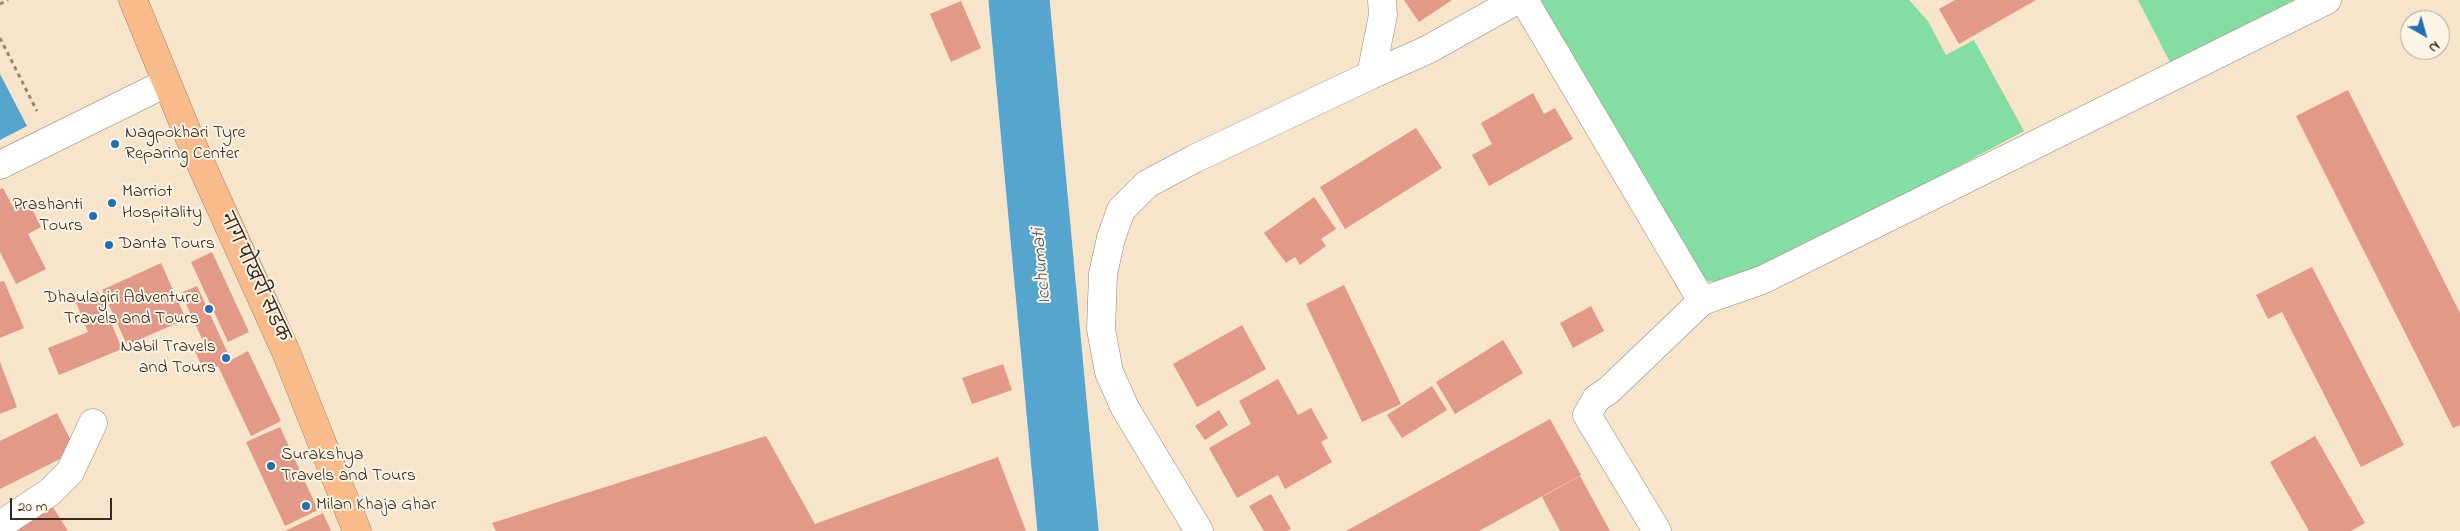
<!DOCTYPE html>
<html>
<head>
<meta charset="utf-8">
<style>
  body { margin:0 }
  #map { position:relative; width:2460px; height:531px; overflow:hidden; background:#f6e4cb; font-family:"Indie Flower",sans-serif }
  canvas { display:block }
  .north { position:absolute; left:2400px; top:10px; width:50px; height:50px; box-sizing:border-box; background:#fcf5e5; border:1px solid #afa495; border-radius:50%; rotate:142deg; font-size:14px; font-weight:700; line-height:20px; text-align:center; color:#3b2a1e }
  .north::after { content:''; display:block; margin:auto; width:18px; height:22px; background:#1f6fb2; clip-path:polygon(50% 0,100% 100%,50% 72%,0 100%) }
  .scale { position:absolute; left:10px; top:498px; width:102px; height:22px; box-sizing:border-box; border:2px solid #3b2a1e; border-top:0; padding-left:6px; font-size:15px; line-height:18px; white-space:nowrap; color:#3b2a1e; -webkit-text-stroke:4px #fcf5e5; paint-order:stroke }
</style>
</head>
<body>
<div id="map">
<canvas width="2460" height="531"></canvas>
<div class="north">N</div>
<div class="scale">20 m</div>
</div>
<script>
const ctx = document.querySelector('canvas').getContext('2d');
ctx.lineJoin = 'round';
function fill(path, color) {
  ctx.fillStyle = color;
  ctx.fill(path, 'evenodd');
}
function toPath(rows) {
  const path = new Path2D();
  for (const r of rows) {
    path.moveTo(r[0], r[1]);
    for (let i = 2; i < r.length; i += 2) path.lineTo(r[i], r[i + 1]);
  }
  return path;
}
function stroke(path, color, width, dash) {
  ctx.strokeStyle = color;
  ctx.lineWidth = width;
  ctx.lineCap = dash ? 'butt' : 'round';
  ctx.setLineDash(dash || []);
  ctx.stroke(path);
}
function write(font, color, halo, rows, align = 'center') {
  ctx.font = font + ' "Indie Flower","Playpen Sans Deva",sans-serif';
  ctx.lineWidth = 4;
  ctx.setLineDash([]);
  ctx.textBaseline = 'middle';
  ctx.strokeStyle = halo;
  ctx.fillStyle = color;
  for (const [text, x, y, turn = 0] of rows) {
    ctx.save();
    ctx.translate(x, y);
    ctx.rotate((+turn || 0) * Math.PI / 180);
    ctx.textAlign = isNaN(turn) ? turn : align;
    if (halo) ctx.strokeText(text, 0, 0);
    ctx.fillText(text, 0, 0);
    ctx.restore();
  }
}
const green = toPath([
  [1530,0,1909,0,1928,21,1946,55,1974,40,2024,131,1736,286,1698,279],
  [2138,0,2303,0,2173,68]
]);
const water = toPath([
  [0,74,27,126,0,140]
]);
const river = toPath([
  [1019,0,1068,531]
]);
const building = toPath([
  [1404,0,1452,0,1419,22],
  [1955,0,2036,0,1959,44,1939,9],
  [961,1,981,48,951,62,930,14],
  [2348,90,2460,313,2460,425,2453,428,2296,116],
  [1533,93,1544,114,1555,108,1573,139,1489,186,1472,155,1492,144,1481,123],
  [1416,128,1442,168,1345,229,1320,187],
  [3,188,13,207,27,199,41,227,28,234,46,269,16,284,0,252,0,189],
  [1314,197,1336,229,1321,239,1326,246,1300,265,1295,257,1286,263,1264,233],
  [212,252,249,332,228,342,191,262],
  [161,263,186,319,127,345,102,290],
  [2312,267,2404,445,2361,467,2282,312,2268,319,2256,295],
  [4,281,24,328,0,338,0,282],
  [1344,285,1401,404,1362,422,1306,304],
  [197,286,231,360,248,351,281,421,251,436,218,366,204,372,193,346,203,341,181,293],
  [98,291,122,349,59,375,48,348,88,332,75,300],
  [1591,306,1604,331,1573,348,1560,323],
  [1242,325,1266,369,1197,407,1173,364],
  [1503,340,1523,373,1455,414,1436,382],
  [0,362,17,407,0,414],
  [1003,364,1012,390,972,404,962,378],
  [1278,379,1298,415,1311,408,1328,438,1321,442,1332,462,1285,489,1278,475,1237,498,1209,448,1251,424,1239,401],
  [1432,386,1447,410,1402,438,1387,415],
  [1219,410,1228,425,1205,440,1195,426],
  [57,413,76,451,0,489,0,441],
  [1550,419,1581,475,1479,531,1346,531],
  [280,427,318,510,285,526,246,442],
  [766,436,815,524,998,457,1026,531,496,531,492,523],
  [2315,436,2365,523,2351,531,2309,531,2270,462],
  [1580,476,1610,531,1560,531,1542,497],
  [1271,494,1291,529,1287,531,1264,531,1249,506],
  [49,501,68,531,0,531],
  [323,513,331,531,285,531]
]);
const path = toPath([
  [0,4,8,0],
  [0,38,37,111]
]);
const minor = toPath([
  [1524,0,1702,301,1609,390,1596,399,1587,415,1657,531],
  [1371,75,1427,50,1517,0],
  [0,165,166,83],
  [1702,301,1762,280,2327,0],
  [0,525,50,492,70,472,93,423],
  [1199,531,1125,408,1109,372,1101,329,1103,274,1111,238,1121,210,1147,184,1196,158,1371,75,1383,15,1382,0]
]);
const major = toPath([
  [133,0,195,151,286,352,357,531]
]);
const markers = [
  [115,144,5,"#1f6fb2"],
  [112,203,5,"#1f6fb2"],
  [93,216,5,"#1f6fb2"],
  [109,245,5,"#1f6fb2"],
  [209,309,5,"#1f6fb2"],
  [226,358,5,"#1f6fb2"],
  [271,466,5,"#1f6fb2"],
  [306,506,5,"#1f6fb2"]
];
const poiNames = [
  ["Nagpokhari Tyre",125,134],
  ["Reparing Center",125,155],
  ["Marriot",122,193],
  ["Hospitality",122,214],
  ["Prashanti",83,206,"right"],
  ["Tours",83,227,"right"],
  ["Danta Tours",119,245],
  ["Dhaulagiri Adventure",199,299,"right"],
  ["Travels and Tours",199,320,"right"],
  ["Nabil Travels",216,348,"right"],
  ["and Tours",216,369,"right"],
  ["Surakshya",281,456],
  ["Travels and Tours",281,477],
  ["Milan Khaja Ghar",316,506]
];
const streetNames = [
  ["नाग पोखरी सडक",253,278,65]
];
const waterNames = [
  ["Icchumati",1043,266,-95]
];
fill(green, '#84dea3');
fill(water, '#55a5cf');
stroke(river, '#55a5cf', 61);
fill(building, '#e29988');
stroke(minor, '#988774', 29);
stroke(major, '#988774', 29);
stroke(path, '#988774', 3, [4, 4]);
stroke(minor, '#fff', 28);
stroke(major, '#fabb8b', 28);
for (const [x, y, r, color] of markers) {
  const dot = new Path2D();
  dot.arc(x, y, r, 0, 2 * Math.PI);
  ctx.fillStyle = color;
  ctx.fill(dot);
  stroke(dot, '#fcf5e5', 2);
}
write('18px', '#3b2a1e', '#fcf5e5', poiNames, 'left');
write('18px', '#3b2a1e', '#fcf5e5', streetNames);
write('italic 19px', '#455b65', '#fcf5e5', waterNames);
</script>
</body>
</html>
